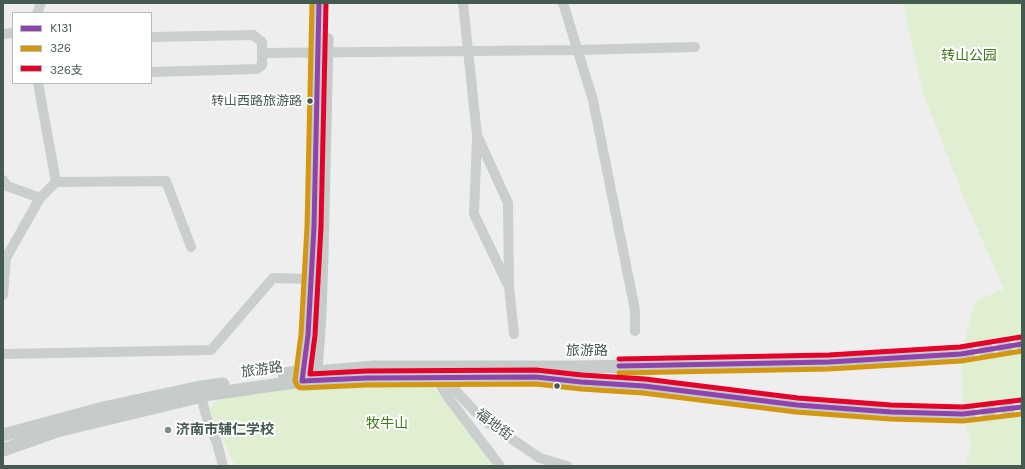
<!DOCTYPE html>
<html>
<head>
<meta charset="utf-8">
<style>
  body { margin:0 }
  #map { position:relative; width:1025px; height:469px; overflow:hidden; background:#efeeef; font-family:Karla,"Noto Sans SC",sans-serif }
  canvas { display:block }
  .frame { position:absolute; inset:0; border:4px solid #455a51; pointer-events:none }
  .legend { position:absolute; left:12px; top:12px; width:140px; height:72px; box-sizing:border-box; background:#fff; border:1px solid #b5bdb9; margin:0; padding:5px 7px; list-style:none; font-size:12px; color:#455a51 }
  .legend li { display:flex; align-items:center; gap:8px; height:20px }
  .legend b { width:20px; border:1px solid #b5bdb9 }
</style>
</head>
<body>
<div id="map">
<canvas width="1025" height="469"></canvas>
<div class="frame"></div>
<ul class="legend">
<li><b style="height:5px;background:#8e44ad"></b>K131</li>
<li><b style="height:5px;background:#d39710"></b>326</li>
<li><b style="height:5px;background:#e4002b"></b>326支</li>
</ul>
</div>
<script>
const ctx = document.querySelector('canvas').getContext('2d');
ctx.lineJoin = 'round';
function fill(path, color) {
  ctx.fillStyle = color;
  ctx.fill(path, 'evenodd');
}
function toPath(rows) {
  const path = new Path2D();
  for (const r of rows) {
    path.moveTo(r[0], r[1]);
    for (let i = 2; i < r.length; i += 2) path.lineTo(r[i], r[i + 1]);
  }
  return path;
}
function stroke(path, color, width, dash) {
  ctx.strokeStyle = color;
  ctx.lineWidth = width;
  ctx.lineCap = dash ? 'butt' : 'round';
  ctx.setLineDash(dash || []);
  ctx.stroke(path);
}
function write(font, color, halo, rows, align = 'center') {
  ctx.font = font + ' Karla,"Noto Sans SC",sans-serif';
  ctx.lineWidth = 4;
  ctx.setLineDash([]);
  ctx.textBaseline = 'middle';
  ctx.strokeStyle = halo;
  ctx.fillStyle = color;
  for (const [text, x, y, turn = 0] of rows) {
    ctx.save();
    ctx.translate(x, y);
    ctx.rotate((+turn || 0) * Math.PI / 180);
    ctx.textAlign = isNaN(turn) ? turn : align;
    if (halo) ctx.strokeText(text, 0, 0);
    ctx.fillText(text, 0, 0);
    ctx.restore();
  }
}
const green = toPath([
  [903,3,1022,3,1022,466,965,466,971,445,963,414,961,354,975,301,1004,289,965,201,923,93],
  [428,381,450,406,485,453,493,466,235,466,209,409,218,400,312,384]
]);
const majorTunnel = toPath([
  [961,354,1022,344],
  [963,414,1022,407]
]);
const minor = toPath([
  [463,3,477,135,508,203,509,286,514,334],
  [563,3,593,100,635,310,635,331],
  [37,13,41,3],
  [3,34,13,33],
  [151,37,253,35,262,42,262,65,257,69,151,72],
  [262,53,578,50,695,47],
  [38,83,56,182],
  [477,138,474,214,507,283],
  [3,180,7,186,40,198,6,258,3,295],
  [40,198,56,182,166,181,191,247],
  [3,354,211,350,273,278,310,279],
  [440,374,482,419,540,458,567,466],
  [435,376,447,396,500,466],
  [201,397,208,422,217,443,223,466]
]);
const major = toPath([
  [284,374,304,371,316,372,374,367,576,367,770,364,829,362,961,354],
  [303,379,308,335,314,227,319,3],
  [317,379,316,372,320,315,322,255,327,39],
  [3,435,103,408,200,387,223,384],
  [3,450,57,431,211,394,302,381,366,378,536,377,581,382,644,386,797,405,891,412,963,414]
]);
const bus1 = toPath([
  [319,3,314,227,308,335,302,381,366,378,536,377,581,382,644,386,797,405,891,412,963,414,1022,407],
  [619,366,829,362,961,354,1022,344]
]);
const bus2 = toPath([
  [312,3,307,227,301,334,295,381,298,387,302,388,366,385,536,384,581,389,643,393,796,412,890,419,963,421,1022,414],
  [619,373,829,369,961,361,1022,351]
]);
const bus3 = toPath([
  [326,3,321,227,315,335,310,374,366,371,536,370,582,375,645,379,798,398,891,405,963,407,1021,400],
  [619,359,829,355,960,347,1021,337]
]);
const markers = [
  [310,101,3.5,"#455a51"],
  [557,386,3.5,"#455a51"],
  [168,430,4,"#808e88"]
];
const busNames = [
  ["转山西路旅游路",302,101]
];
const parkNames = [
  ["转山公园",969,56],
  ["牧牛山",387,424]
];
const streetNames = [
  ["旅游路",587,351],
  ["旅游路",262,370,-8],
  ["福地街",494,425,37]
];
const poiNames = [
  ["济南市辅仁学校",176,430]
];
fill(green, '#e0eed2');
stroke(majorTunnel, '#c4c9c8', 13, [13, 6]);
stroke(minor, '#cacfcd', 10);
stroke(major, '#c5ccca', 13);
stroke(bus1, '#8e44ad', 5);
stroke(bus2, '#d39710', 5);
stroke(bus3, '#e4002b', 5);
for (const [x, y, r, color] of markers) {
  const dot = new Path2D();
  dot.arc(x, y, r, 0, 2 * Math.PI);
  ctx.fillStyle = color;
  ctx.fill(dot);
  stroke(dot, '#fff', 1.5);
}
write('13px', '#455a51', '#fff', busNames, 'right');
write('14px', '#3d7b16', '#fff', parkNames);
write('14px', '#455a51', '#fff', streetNames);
write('bold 14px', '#455a51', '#fff', poiNames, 'left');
</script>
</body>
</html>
